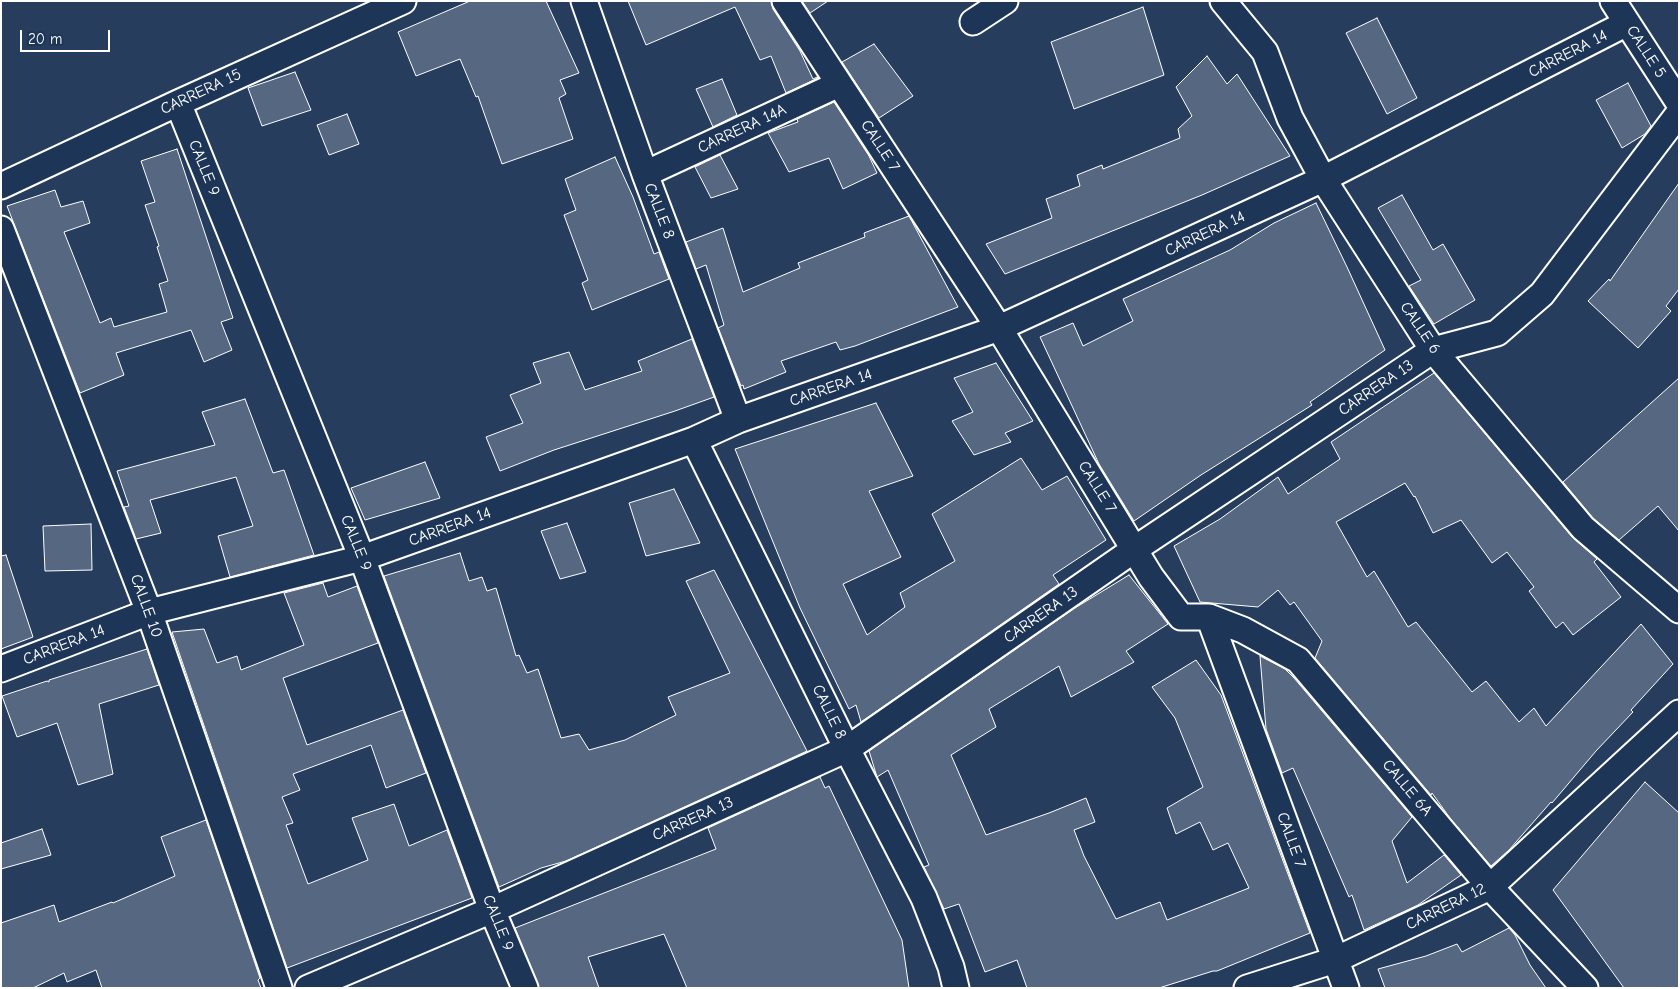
<!DOCTYPE html>
<html>
<head>
<meta charset="utf-8">
<style>
  body { margin:0 }
  #map { position:relative; width:1680px; height:989px; overflow:hidden; background:#263d5e; font-family:"Comic Neue",sans-serif }
  canvas { display:block }
  .frame { position:absolute; inset:0; border:2px solid #fff; pointer-events:none }
  .scale { position:absolute; left:20px; top:30px; width:90px; height:22px; box-sizing:border-box; border:2px solid #fff; border-top:0; padding-left:6px; font-size:15px; line-height:18px; white-space:nowrap; color:#fff; -webkit-text-stroke:4px #1d3557; paint-order:stroke }
</style>
</head>
<body>
<div id="map">
<canvas width="1680" height="989"></canvas>
<div class="frame"></div>
<div class="scale">20 m</div>
</div>
<script>
const ctx = document.querySelector('canvas').getContext('2d');
ctx.lineJoin = 'round';
function fill(path, color) {
  ctx.fillStyle = color;
  ctx.fill(path, 'evenodd');
}
function toPath(rows) {
  const path = new Path2D();
  for (const r of rows) {
    path.moveTo(r[0], r[1]);
    for (let i = 2; i < r.length; i += 2) path.lineTo(r[i], r[i + 1]);
  }
  return path;
}
function stroke(path, color, width, dash) {
  ctx.strokeStyle = color;
  ctx.lineWidth = width;
  ctx.lineCap = dash ? 'butt' : 'round';
  ctx.setLineDash(dash || []);
  ctx.stroke(path);
}
function write(font, color, halo, rows, align = 'center') {
  ctx.font = font + ' "Comic Neue",sans-serif';
  ctx.lineWidth = 5;
  ctx.setLineDash([]);
  ctx.textBaseline = 'middle';
  ctx.strokeStyle = halo;
  ctx.fillStyle = color;
  for (const [text, x, y, turn = 0] of rows) {
    ctx.save();
    ctx.translate(x, y);
    ctx.rotate((+turn || 0) * Math.PI / 180);
    ctx.textAlign = isNaN(turn) ? turn : align;
    if (halo) ctx.strokeText(text, 0, 0);
    ctx.fillText(text, 0, 0);
    ctx.restore();
  }
}
const building = toPath([
  [470,1,546,1,579,73,560,80,566,94,559,98,573,139,502,164,478,96,476,97,460,59,416,76,398,32,470,1],
  [628,1,771,1,773,9,800,51,813,79,817,77,818,78,786,93,771,56,760,60,735,7,646,45,628,1],
  [802,1,828,1,810,13,802,1],
  [1143,7,1164,75,1074,109,1051,42,1143,7],
  [1377,18,1417,98,1387,114,1346,33,1377,18],
  [874,44,913,96,879,118,842,62,874,44],
  [1207,56,1227,84,1237,74,1290,156,1202,195,1005,274,986,244,1052,218,1046,199,1080,186,1077,175,1102,165,1103,169,1180,138,1178,129,1192,116,1176,87,1207,56],
  [295,72,311,110,262,126,248,88,295,72],
  [722,79,737,115,713,127,696,89,722,79],
  [1628,83,1651,126,1645,134,1622,148,1596,100,1628,83],
  [834,102,869,156,877,173,843,189,829,158,789,172,768,133,798,122,797,119,834,102],
  [347,114,359,144,329,155,317,125,347,114],
  [177,149,233,318,221,322,232,350,204,362,191,330,116,353,124,375,80,393,7,206,55,190,61,207,83,201,90,223,64,232,100,323,111,318,114,327,167,312,159,284,168,281,157,247,159,246,145,205,155,202,141,161,177,149],
  [720,155,738,189,711,198,695,167,720,155],
  [615,157,633,197,654,254,659,252,669,279,592,310,582,283,588,280,564,215,576,210,565,179,615,157],
  [1679,183,1679,289,1666,306,1671,311,1638,348,1588,301,1609,279,1610,281,1679,183],
  [1402,195,1433,250,1443,244,1475,300,1434,324,1409,286,1421,280,1378,208,1402,195],
  [1316,203,1347,267,1385,350,1310,402,1312,405,1201,475,1134,521,1099,464,1040,337,1073,323,1083,346,1133,321,1123,299,1230,250,1274,223,1316,203],
  [909,216,958,307,855,346,840,350,836,342,781,361,786,372,744,389,743,385,741,386,718,328,724,325,706,265,696,269,686,242,723,228,743,292,800,268,798,263,865,237,864,233,909,216],
  [692,339,714,397,675,411,554,450,500,471,486,437,523,423,510,395,541,383,533,363,569,352,585,390,642,371,638,361,692,339],
  [996,363,1033,421,1005,433,1011,442,974,455,952,421,973,412,954,378,996,363],
  [1434,373,1572,537,1597,559,1594,562,1621,597,1573,635,1563,622,1556,628,1529,591,1534,587,1507,552,1492,563,1461,520,1433,533,1415,496,1414,497,1405,483,1336,522,1367,577,1374,571,1408,627,1416,622,1472,692,1486,681,1519,722,1534,708,1546,726,1641,624,1673,664,1631,710,1633,712,1596,751,1552,803,1551,802,1509,850,1491,866,1450,818,1432,793,1431,795,1315,658,1322,641,1294,602,1290,605,1278,590,1258,607,1200,602,1174,546,1220,519,1278,477,1288,494,1340,459,1331,442,1434,373],
  [1679,378,1679,531,1658,506,1619,540,1593,518,1563,482,1679,378],
  [245,399,273,473,284,470,314,555,230,577,218,536,253,526,236,477,150,500,161,533,136,539,124,507,129,506,117,471,215,445,202,412,245,399],
  [876,403,913,476,869,491,901,557,843,584,867,635,905,607,900,593,955,561,932,514,1021,458,1042,490,1067,476,1106,540,1053,575,1059,584,861,722,856,705,849,709,800,608,735,449,876,403],
  [425,462,440,498,365,520,351,488,425,462],
  [674,489,700,543,646,556,629,503,674,489],
  [567,523,586,572,560,579,541,531,567,523],
  [91,524,92,570,45,571,43,526,91,524],
  [460,553,469,581,482,577,487,591,496,588,516,656,519,655,527,673,538,669,561,738,579,734,589,750,625,740,676,715,668,697,730,673,686,581,714,570,807,751,566,861,541,868,499,887,384,576,460,553],
  [6,555,33,637,1,649,1,556,6,555],
  [1129,575,1168,624,1126,651,1134,662,1071,697,1059,666,989,709,996,727,951,755,986,835,1049,813,1086,798,1095,822,1074,830,1084,856,1116,919,1160,902,1167,920,1249,888,1228,843,1213,850,1200,822,1176,834,1167,808,1203,787,1175,718,1152,687,1196,660,1221,695,1310,933,1217,971,1213,971,1159,988,1027,988,1017,960,985,972,959,904,944,909,924,867,929,865,888,770,877,777,869,751,1075,608,1129,575],
  [323,583,328,597,357,586,378,643,283,678,307,745,403,710,426,773,386,788,371,745,293,774,300,790,282,797,293,823,286,825,308,884,368,860,352,818,394,804,409,846,447,830,472,898,287,968,172,632,204,629,217,663,237,656,241,670,304,645,284,593,323,583],
  [147,649,159,685,99,704,113,774,78,785,57,723,17,737,2,696,47,681,49,682,49,680,147,649],
  [1260,656,1285,669,1294,678,1412,817,1392,841,1407,883,1444,855,1461,875,1418,905,1364,930,1352,895,1349,897,1293,768,1282,773,1266,729,1260,656],
  [820,777,825,788,829,786,902,940,909,988,687,988,664,934,588,957,599,988,539,988,515,928,716,849,708,828,820,777],
  [1645,782,1679,813,1679,988,1624,988,1553,890,1645,782],
  [206,820,260,978,258,980,261,988,102,988,96,970,67,982,64,973,33,988,1,988,1,923,54,905,59,922,112,902,113,903,175,876,161,837,206,820],
  [42,829,51,855,1,869,1,843,42,829],
  [1509,928,1515,935,1530,965,1546,988,1385,988,1378,969,1426,956,1457,944,1462,952,1509,928]
]);
const minor = toPath([
  [584,1,645,174,738,420],
  [785,1,999,328,1151,577,1181,617,1209,617,1346,988],
  [1223,1,1265,52,1290,118,1323,179,1433,350,1583,528,1679,610],
  [1613,1,1679,103],
  [973,22,1005,1],
  [178,103,362,558,492,910,525,988],
  [645,174,839,84],
  [1,186,178,103,403,1],
  [1,229,149,612,279,988],
  [694,440,847,749,924,898,951,967,956,988],
  [1209,617,1243,630,1298,660,1490,887,1585,988],
  [1,669,149,612,362,558,694,440,738,420,999,328,1323,179,1627,23],
  [308,988,492,910,847,749,1135,549,1433,350,1497,333,1542,294,1679,113],
  [1247,988,1335,960,1490,887,1679,713]
]);
const streetNames = [
  ["CALLE 5",1646,52,57],
  ["CARRERA 14",1568,54,-27],
  ["CARRERA 15",201,92,-25],
  ["CARRERA 14A",742,129,-25],
  ["CALLE 7",880,146,57],
  ["CALLE 9",204,168,68],
  ["CALLE 8",659,211,69],
  ["CARRERA 14",1205,234,-25],
  ["CALLE 6",1420,328,56],
  ["CARRERA 14",831,388,-19],
  ["CARRERA 13",1376,388,-34],
  ["CALLE 7",1097,487,58],
  ["CARRERA 14",450,527,-20],
  ["CALLE 9",356,543,68],
  ["CALLE 10",146,606,70],
  ["CARRERA 13",1041,615,-35],
  ["CARRERA 14",64,645,-21],
  ["CALLE 8",829,712,64],
  ["CALLE 6A",1407,788,50],
  ["CARRERA 13",693,819,-24],
  ["CALLE 7",1291,840,70],
  ["CARRERA 12",1446,907,-26],
  ["CALLE 9",498,923,68]
];
fill(building, '#556781');
stroke(building, '#fff', 1);
stroke(minor, '#fff', 29);
stroke(minor, '#1d3557', 25);
write('16px', '#fff', '#1d3557', streetNames);
</script>
</body>
</html>
